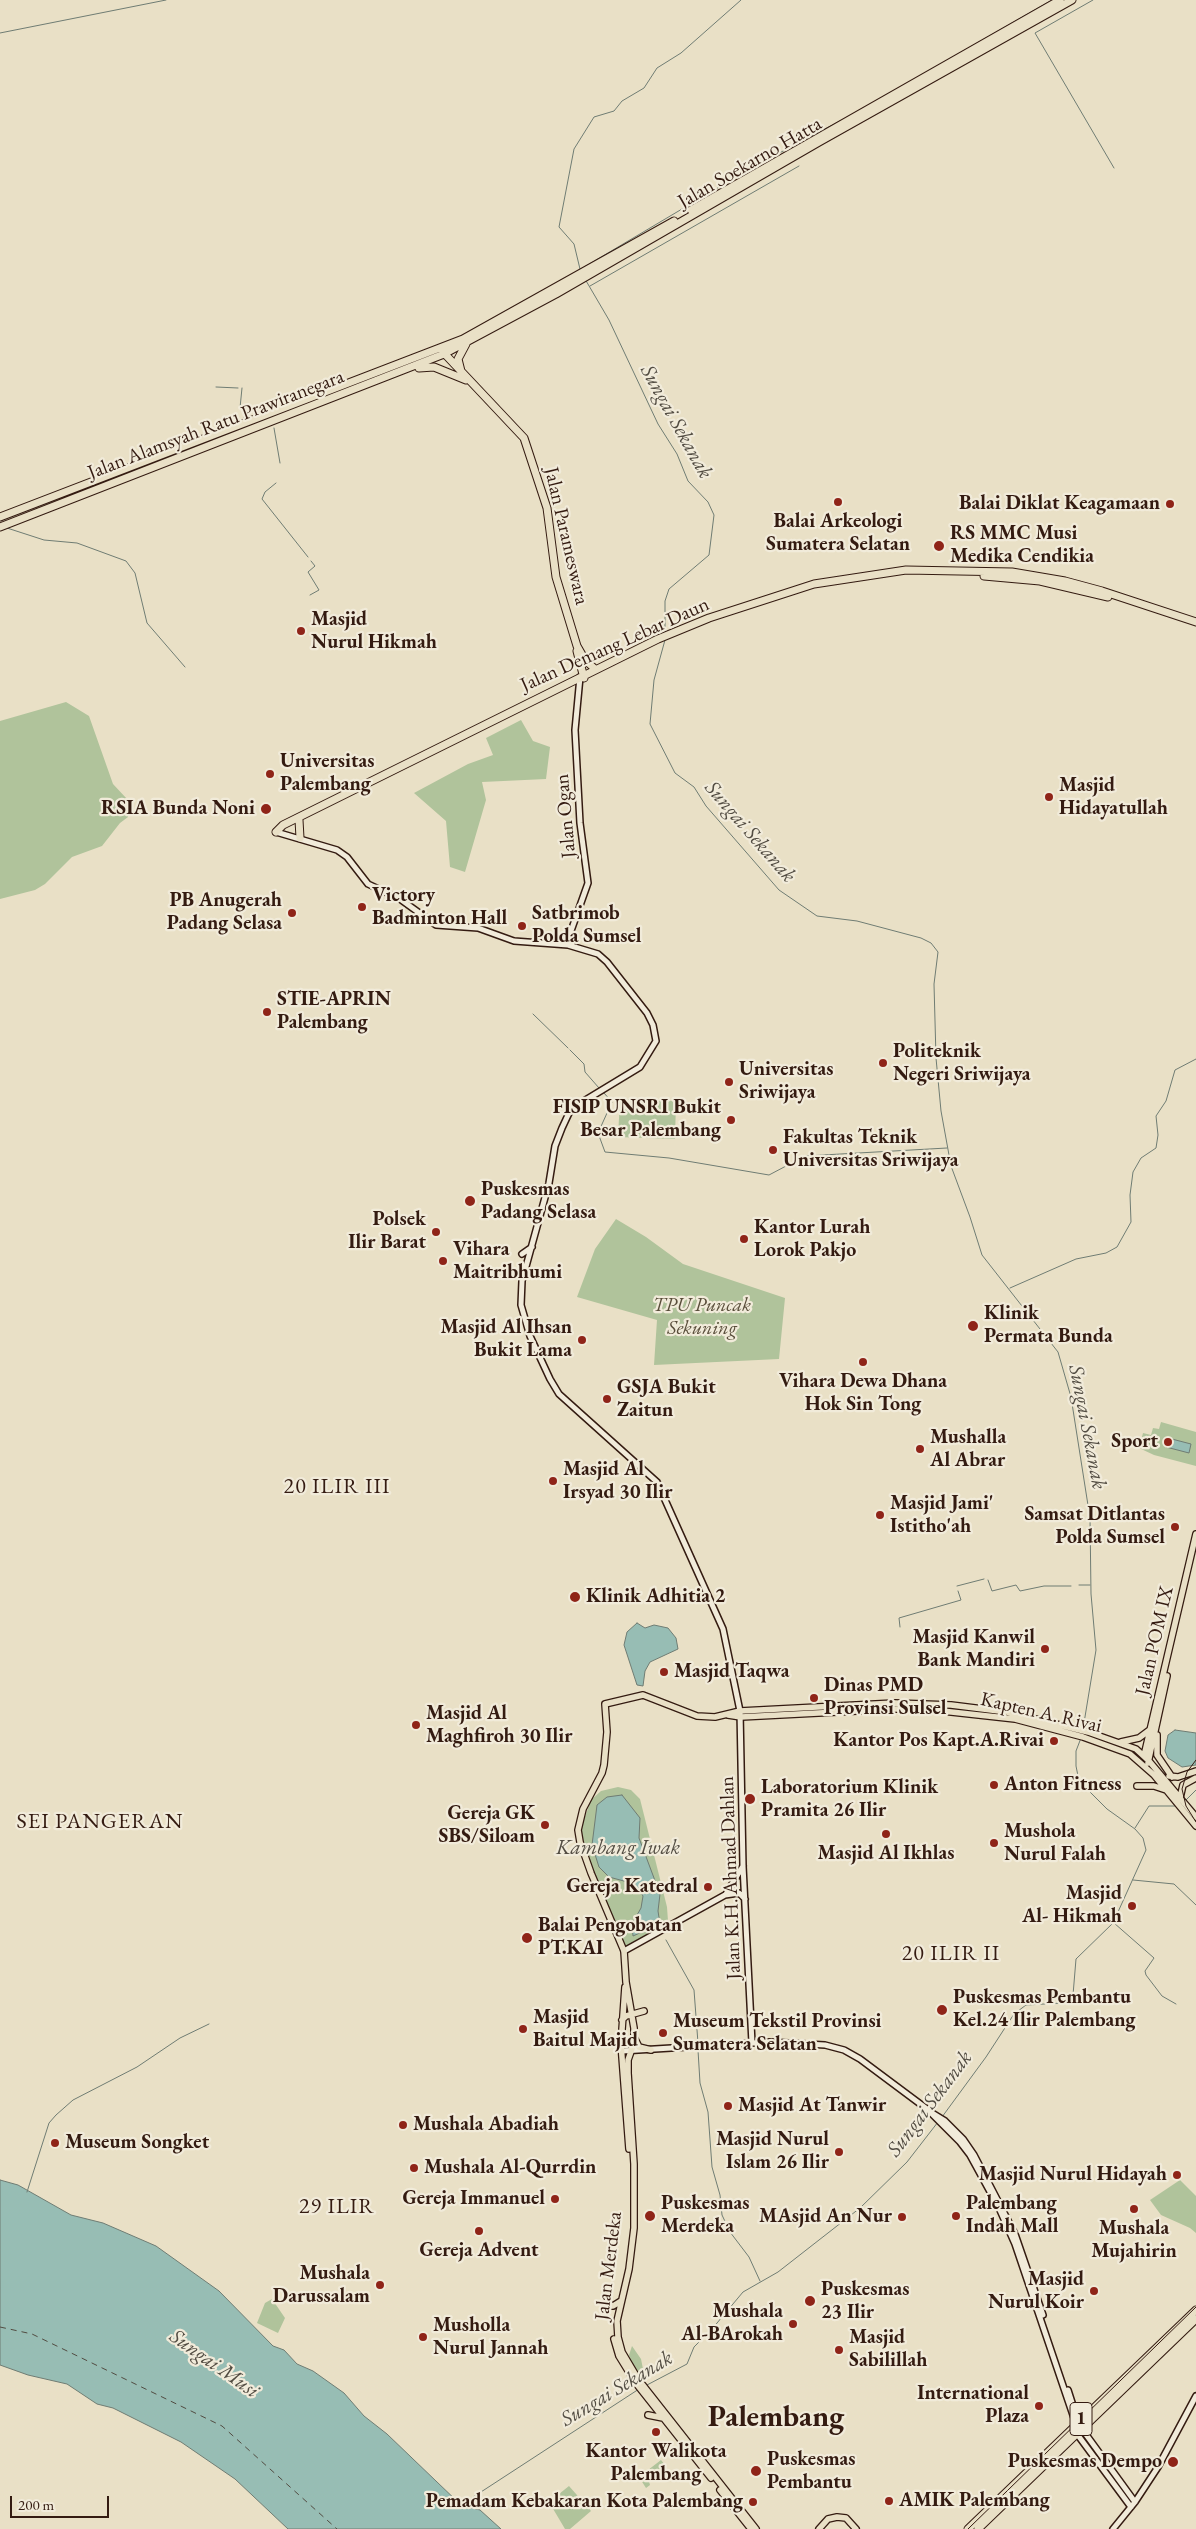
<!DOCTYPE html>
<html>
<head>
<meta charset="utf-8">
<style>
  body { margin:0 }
  #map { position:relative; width:1196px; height:2529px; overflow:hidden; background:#e9e0c6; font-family:"EB Garamond",serif }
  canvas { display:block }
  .scale { position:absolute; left:10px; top:2496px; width:99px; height:22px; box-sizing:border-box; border:2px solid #341b11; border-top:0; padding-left:6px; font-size:15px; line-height:18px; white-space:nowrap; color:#341b11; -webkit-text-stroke:4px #f1ebda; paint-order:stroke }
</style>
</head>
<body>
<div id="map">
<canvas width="1196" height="2529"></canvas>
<div class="scale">200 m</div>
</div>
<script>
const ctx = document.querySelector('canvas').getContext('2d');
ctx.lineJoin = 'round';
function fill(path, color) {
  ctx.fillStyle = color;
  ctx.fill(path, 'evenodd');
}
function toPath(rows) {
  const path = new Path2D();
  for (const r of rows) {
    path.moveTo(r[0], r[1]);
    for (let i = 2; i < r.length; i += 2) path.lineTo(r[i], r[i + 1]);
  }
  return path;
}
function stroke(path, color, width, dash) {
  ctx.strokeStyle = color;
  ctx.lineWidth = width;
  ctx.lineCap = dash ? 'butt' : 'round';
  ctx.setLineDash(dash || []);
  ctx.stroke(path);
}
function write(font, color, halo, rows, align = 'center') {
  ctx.font = font + ' "EB Garamond",serif';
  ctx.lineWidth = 4.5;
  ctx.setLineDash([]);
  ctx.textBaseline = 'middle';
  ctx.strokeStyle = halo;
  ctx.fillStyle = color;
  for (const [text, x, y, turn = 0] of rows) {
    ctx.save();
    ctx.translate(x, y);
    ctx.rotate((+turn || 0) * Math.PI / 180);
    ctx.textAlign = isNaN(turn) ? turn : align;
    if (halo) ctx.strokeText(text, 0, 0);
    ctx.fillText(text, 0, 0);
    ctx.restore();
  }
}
const green = toPath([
  [66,702,89,716,113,784,127,799,128,817,120,823,102,846,72,857,45,884,35,890,0,899,0,721],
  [521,720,533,741,550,747,546,779,482,782,486,800,465,872,450,867,446,821,414,793,468,764,493,755,486,738],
  [620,1099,676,1101,675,1139,618,1137],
  [616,1219,646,1237,683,1264,785,1298,779,1359,654,1365,657,1320,577,1297,595,1249],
  [1161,1422,1196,1432,1196,1466,1154,1455,1139,1448,1143,1433,1151,1435,1153,1428,1159,1429],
  [618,1787,631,1790,640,1799,667,1907,668,1921,664,1928,626,1949,582,1843,581,1828,591,1800,601,1791],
  [1180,2180,1196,2196,1196,2233,1190,2228,1161,2215,1150,2200],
  [272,2299,285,2318,278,2333,257,2323,265,2303],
  [632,2346,641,2359,644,2374,640,2375,631,2362,629,2355],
  [661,2460,665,2465,648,2478,650,2485,646,2488,639,2477],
  [569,2486,591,2511,570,2529,565,2529,549,2502]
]);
const water = toPath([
  [1168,1438,1191,1444,1189,1453,1166,1447,1168,1438],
  [637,1623,645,1628,654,1625,668,1628,676,1638,678,1649,650,1662,645,1671,643,1686,637,1685,624,1645,627,1632,637,1623],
  [1175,1730,1196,1733,1196,1765,1182,1767,1168,1758,1165,1751,1168,1735,1175,1730],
  [622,1795,640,1818,639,1838,660,1894,658,1911,660,1924,633,1936,632,1924,641,1908,643,1896,635,1884,609,1877,599,1867,592,1845,597,1805,607,1797,622,1795],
  [0,2180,18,2185,71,2215,103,2223,156,2246,219,2291,273,2346,284,2350,297,2364,313,2371,344,2393,364,2416,387,2434,461,2505,480,2510,501,2529,288,2529,235,2479,181,2442,113,2408,97,2404,67,2384,28,2375,0,2365,0,2180]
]);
const stream = toPath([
  [1093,0,1035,33,1114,168],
  [0,33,166,0],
  [885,96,1052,0],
  [580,269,574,244,559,227,574,149,594,117,614,111,622,101,644,88,657,68,681,53,741,0],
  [581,269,751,168,840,121],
  [585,279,609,320,658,424,677,454,688,481,708,502,714,515,709,555,669,589,665,601,665,633],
  [590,286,799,166],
  [216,387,238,388],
  [242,388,240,408,245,409,244,419,247,419],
  [274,428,280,463],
  [276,483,265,492,262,499,308,557],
  [7,528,44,540,77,543,126,561,135,573,147,623,185,667],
  [310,595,319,590,308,572,315,566,311,561],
  [665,640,654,680,650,724,675,773,694,787,706,806,779,890,817,916,857,921,921,938,931,943,938,952,934,984,936,1058,941,1111,951,1166,970,1217,982,1255,1058,1352,1071,1397,1090,1518,1091,1594,1096,1650,1083,1729],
  [533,1014,568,1048],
  [570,1050,584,1064,585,1072,599,1088],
  [604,1093,612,1102,598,1133,605,1152,669,1158,769,1175,805,1156,947,1148],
  [1010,1288,1076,1259,1106,1253,1117,1247,1131,1222,1130,1195,1133,1172,1141,1158,1156,1148,1158,1135,1156,1116,1166,1101,1175,1070,1196,1059],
  [988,1580,992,1591,1016,1585,1020,1591,1044,1586,1071,1586],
  [1079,1585,1090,1585],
  [957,1586,984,1579],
  [900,1627,899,1618,961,1600,958,1591],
  [1186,1800,1196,1790],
  [1135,1828,1149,1806,1176,1806],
  [1133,1880,1174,1884,1196,1905],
  [1114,1923,1154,1958,1145,1971,1146,1975,1162,1996,1176,2004],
  [666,1940,694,1990,698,2043],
  [698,2050,700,2083,708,2112,712,2167,720,2195,722,2215,730,2232,749,2257,760,2281],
  [942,2117,986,2057,1014,2014,1026,2005,1063,2003,1073,1995,1076,1959,1113,1923,1146,1850,1143,1838,1135,1829,1107,1809,1079,1781,1076,1766,1076,1751,1081,1738],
  [27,2192,49,2123,56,2115,73,2100,137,2067,180,2038,209,2024],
  [647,2385,687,2364,694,2347,712,2329,743,2292,778,2272,860,2208,907,2162,938,2122],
  [461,2505,639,2389]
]);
const ferry = toPath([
  [0,2327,32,2334,222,2426,337,2529]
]);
const secondary = toPath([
  [276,832,337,850,347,857,368,884,400,899,436,925,478,928,514,941,568,945,598,954,607,962,647,1013,653,1025,656,1041,640,1067,579,1104,569,1113,562,1128,555,1146,549,1183,522,1281,521,1305,530,1336,550,1379,559,1394,657,1482,723,1629,740,1711,743,1866,752,2043],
  [566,945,588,883,580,823,575,730,580,677],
  [522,1254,532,1247],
  [726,1894,743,1866],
  [624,1951,725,1895,739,1893,745,1899],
  [622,2051,770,2042,825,2045,844,2050,860,2059,927,2109,960,2142,970,2155,999,2208,1015,2244,1076,2424],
  [927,2110,945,2121,963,2139,974,2155,1015,2234,1043,2315],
  [1068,2390,1076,2415],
  [1082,2429,1135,2502],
  [1077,2434,1131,2507],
  [1113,2529,1135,2502,1158,2467,1196,2396]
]);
const primary = toPath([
  [728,1715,741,1717,915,1708,1015,1719,1083,1737,1130,1754,1154,1775,1196,1826],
  [1157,1735,1157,1755,1172,1777],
  [1121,1742,1139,1738,1151,1729],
  [1144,1756,1196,1534],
  [1148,1763,1167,1676],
  [1169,1776,1178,1777,1196,1771],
  [1196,1778,1183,1785,1180,1798,1196,1817],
  [1137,1786,1154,1786,1166,1790],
  [625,1987,621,2044,629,2149],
  [622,2020,626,2016,644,2011],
  [635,2039,639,2047,651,2050],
  [606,2305,613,2306,621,2301],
  [614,2339,619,2356,635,2382,711,2478],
  [648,2415,663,2418],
  [720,2490,751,2529],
  [756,2529,638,2379,622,2352,618,2337,617,2321,629,2269,634,2228,634,2164,628,2073,628,2060,634,2043,634,2028,626,1982,624,1951,591,1873,580,1842,578,1830,583,1809,602,1773,604,1765,607,1732,605,1704,643,1695,697,1716,715,1717,740,1711,895,1703,951,1705,1007,1712,1088,1732,1136,1749,1149,1761,1180,1798],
  [819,2529,828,2519,837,2517,846,2518,856,2529]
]);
const highway = toPath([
  [691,210,1060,0],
  [443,352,524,438,547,508,556,577,577,646,585,660,595,669],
  [419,368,434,367,466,380],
  [461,371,458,359,466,344],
  [0,517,463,339,674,221],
  [0,527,444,354,556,294,819,142,1072,0],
  [984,576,1040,581,1108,597],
  [577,651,584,678],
  [299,820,300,838],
  [276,832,283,825,658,639,709,618,814,584,906,570,1012,572,1065,581,1102,591,1196,622],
  [968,2529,1196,2310],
  [978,2529,1196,2319]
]);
const tram = toPath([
  [1196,1760,1187,1772,1182,1789,1186,1806,1196,1822],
  [968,2529,1196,2307]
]);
const markers = [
  [838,502,5,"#8f2418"],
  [1170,504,5,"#8f2418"],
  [939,546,6,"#8f2418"],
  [301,631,5,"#8f2418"],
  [270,774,5,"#8f2418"],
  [1049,797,5,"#8f2418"],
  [266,809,6,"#8f2418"],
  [362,907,5,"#8f2418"],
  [292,913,5,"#8f2418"],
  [522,926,5,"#8f2418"],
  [267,1012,5,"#8f2418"],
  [883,1063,5,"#8f2418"],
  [729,1082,5,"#8f2418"],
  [731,1120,5,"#8f2418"],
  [773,1150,5,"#8f2418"],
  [470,1201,6,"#8f2418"],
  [436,1232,5,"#8f2418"],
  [744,1239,5,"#8f2418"],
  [443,1261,5,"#8f2418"],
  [973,1326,6,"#8f2418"],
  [582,1340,5,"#8f2418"],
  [863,1362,5,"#8f2418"],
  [607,1399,5,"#8f2418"],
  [1168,1442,5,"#8f2418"],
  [920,1449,5,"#8f2418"],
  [553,1481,5,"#8f2418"],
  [880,1515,5,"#8f2418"],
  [1175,1527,5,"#8f2418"],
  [575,1597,6,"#8f2418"],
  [1045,1649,5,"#8f2418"],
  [664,1672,5,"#8f2418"],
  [814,1698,5,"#8f2418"],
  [416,1725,5,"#8f2418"],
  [1054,1741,5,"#8f2418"],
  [994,1785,5,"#8f2418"],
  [750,1799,6,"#8f2418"],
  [545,1825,5,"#8f2418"],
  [886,1834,5,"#8f2418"],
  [994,1843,5,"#8f2418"],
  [708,1887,5,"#8f2418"],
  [1132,1906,5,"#8f2418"],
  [527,1938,6,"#8f2418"],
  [942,2010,6,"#8f2418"],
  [523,2029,5,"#8f2418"],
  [663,2033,5,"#8f2418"],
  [728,2106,5,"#8f2418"],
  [403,2125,5,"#8f2418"],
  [55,2143,5,"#8f2418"],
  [839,2152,5,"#8f2418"],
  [414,2168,5,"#8f2418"],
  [1177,2175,5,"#8f2418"],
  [555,2199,5,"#8f2418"],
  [1134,2209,5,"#8f2418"],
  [650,2216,6,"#8f2418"],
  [956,2216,5,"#8f2418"],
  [902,2217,5,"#8f2418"],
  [479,2231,5,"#8f2418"],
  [380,2285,5,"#8f2418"],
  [1094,2291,5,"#8f2418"],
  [810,2301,6,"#8f2418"],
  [793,2324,5,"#8f2418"],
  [423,2337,5,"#8f2418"],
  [839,2350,5,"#8f2418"],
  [1039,2406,5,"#8f2418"],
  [656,2432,5,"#8f2418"],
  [1173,2462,6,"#8f2418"],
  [756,2471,6,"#8f2418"],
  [889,2501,5,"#8f2418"],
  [753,2502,5,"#8f2418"]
];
const shields = [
  [1081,2419,22]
];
const shieldNames = [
  ["1",1081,2419]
];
const streetNames = [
  ["Jalan Soekarno Hatta",750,163,-30],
  ["Jalan Alamsyah Ratu Prawiranegara",216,425,-21],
  ["Jalan Parameswara",566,536,77],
  ["Jalan Demang Lebar Daun",615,645,-24],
  ["Jalan Ogan",566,816,-95],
  ["Jalan POM IX",1155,1641,-77],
  ["Kapten A. Rivai",1041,1713,13],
  ["Jalan K.H. Ahmad Dahlan",731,1878,-92],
  ["Jalan Merdeka",609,2266,-83]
];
const poiNames = [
  ["Balai Diklat Keagamaan",1160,504,"right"],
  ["Balai Arkeologi",838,522,"center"],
  ["Sumatera Selatan",838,545,"center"],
  ["RS MMC Musi",950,534],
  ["Medika Cendikia",950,557],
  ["Masjid",311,620],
  ["Nurul Hikmah",311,643],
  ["Universitas",280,762],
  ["Palembang",280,785],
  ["Masjid",1059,786],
  ["Hidayatullah",1059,809],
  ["RSIA Bunda Noni",255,809,"right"],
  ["Victory",372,896],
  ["Badminton Hall",372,919],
  ["PB Anugerah",282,901,"right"],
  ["Padang Selasa",282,924,"right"],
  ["Satbrimob",532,914],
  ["Polda Sumsel",532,937],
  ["STIE-APRIN",277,1000],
  ["Palembang",277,1023],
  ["Politeknik",893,1052],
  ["Negeri Sriwijaya",893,1075],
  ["Universitas",739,1070],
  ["Sriwijaya",739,1093],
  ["FISIP UNSRI Bukit",721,1108,"right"],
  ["Besar Palembang",721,1131,"right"],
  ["Fakultas Teknik",783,1138],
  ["Universitas Sriwijaya",783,1161],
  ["Puskesmas",481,1190],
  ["Padang Selasa",481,1213],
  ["Polsek",426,1220,"right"],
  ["Ilir Barat",426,1243,"right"],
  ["Kantor Lurah",754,1228],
  ["Lorok Pakjo",754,1251],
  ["Vihara",453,1250],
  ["Maitribhumi",453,1273],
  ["Klinik",984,1314],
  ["Permata Bunda",984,1337],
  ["Masjid Al Ihsan",572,1328,"right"],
  ["Bukit Lama",572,1351,"right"],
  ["Vihara Dewa Dhana",863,1382,"center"],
  ["Hok Sin Tong",863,1405,"center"],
  ["GSJA Bukit",617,1388],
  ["Zaitun",617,1411],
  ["Mushalla",930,1438],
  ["Al Abrar",930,1461],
  ["Sport",1158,1442,"right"],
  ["Masjid Al",563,1470],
  ["Irsyad 30 Ilir",563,1493],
  ["Masjid Jami'",890,1504],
  ["Istitho'ah",890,1527],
  ["Samsat Ditlantas",1165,1515,"right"],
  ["Polda Sumsel",1165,1538,"right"],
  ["Klinik Adhitia 2",586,1597],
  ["Masjid Kanwil",1035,1638,"right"],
  ["Bank Mandiri",1035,1661,"right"],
  ["Masjid Taqwa",674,1672],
  ["Dinas PMD",824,1686],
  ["Provinsi Sulsel",824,1709],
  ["Masjid Al",426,1714],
  ["Maghfiroh 30 Ilir",426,1737],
  ["Kantor Pos Kapt.A.Rivai",1044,1741,"right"],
  ["Anton Fitness",1004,1785],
  ["Laboratorium Klinik",761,1788],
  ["Pramita 26 Ilir",761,1811],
  ["Gereja GK",535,1814,"right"],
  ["SBS/Siloam",535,1837,"right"],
  ["Mushola",1004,1832],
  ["Nurul Falah",1004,1855],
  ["Masjid Al Ikhlas",886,1854,"center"],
  ["Gereja Katedral",698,1887,"right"],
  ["Masjid",1122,1894,"right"],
  ["Al- Hikmah",1122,1917,"right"],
  ["Balai Pengobatan",538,1926],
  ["PT.KAI",538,1949],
  ["Puskesmas Pembantu",953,1998],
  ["Kel.24 Ilir Palembang",953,2021],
  ["Masjid",533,2018],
  ["Baitul Majid",533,2041],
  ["Museum Tekstil Provinsi",673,2022],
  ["Sumatera Selatan",673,2045],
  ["Masjid At Tanwir",738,2106],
  ["Mushala Abadiah",413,2125],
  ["Masjid Nurul",829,2140,"right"],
  ["Islam 26 Ilir",829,2163,"right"],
  ["Museum Songket",65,2143],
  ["Mushala Al-Qurrdin",424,2168],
  ["Masjid Nurul Hidayah",1167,2175,"right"],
  ["Gereja Immanuel",545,2199,"right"],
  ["Puskesmas",661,2204],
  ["Merdeka",661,2227],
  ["Palembang",966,2204],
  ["Indah Mall",966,2227],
  ["MAsjid An Nur",892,2217,"right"],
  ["Mushala",1134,2229,"center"],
  ["Mujahirin",1134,2252,"center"],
  ["Gereja Advent",479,2251,"center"],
  ["Mushala",370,2274,"right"],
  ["Darussalam",370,2297,"right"],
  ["Masjid",1084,2280,"right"],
  ["Nurul Koir",1084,2303,"right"],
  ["Puskesmas",821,2290],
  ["23 Ilir",821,2313],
  ["Mushala",783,2312,"right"],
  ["Al-BArokah",783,2335,"right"],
  ["Musholla",433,2326],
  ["Nurul Jannah",433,2349],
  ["Masjid",849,2338],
  ["Sabilillah",849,2361],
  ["International",1029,2394,"right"],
  ["Plaza",1029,2417,"right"],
  ["Kantor Walikota",656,2452,"center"],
  ["Palembang",656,2475,"center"],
  ["Puskesmas",767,2460],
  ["Pembantu",767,2483],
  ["Puskesmas Dempo",1162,2462,"right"],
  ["AMIK Palembang",899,2501],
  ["Pemadam Kebakaran Kota Palembang",743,2502,"right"]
];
const parkNames = [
  ["TPU Puncak",702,1306],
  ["Sekuning",702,1329]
];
const waterNames = [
  ["Sungai Sekanak",676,422,61],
  ["Sungai Sekanak",750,832,49],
  ["Sungai Sekanak",1087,1427,79],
  ["Kambang Iwak",618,1848],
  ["Sungai Sekanak",930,2104,-53],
  ["Sungai Musi",214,2364,35],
  ["Sungai Sekanak",617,2389,-31]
];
const quarterNames = [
  ["20 ILIR III",337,1487],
  ["SEI PANGERAN",100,1822],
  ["20 ILIR II",951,1954],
  ["29 ILIR",337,2207]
];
const townNames = [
  ["Palembang",776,2418]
];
fill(green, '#b0c39b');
fill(water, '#97bdb4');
stroke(water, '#6f7c73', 1);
stroke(stream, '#6f7c73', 1);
stroke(ferry, '#524c42', 1, [6, 5]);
stroke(secondary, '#341b11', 8);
stroke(primary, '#341b11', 8);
stroke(highway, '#341b11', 9);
stroke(secondary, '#f1ebda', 5);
stroke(primary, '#e9e0c6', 5.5);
stroke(highway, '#e9e0c6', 7);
stroke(tram, '#341b11', 1);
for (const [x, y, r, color] of markers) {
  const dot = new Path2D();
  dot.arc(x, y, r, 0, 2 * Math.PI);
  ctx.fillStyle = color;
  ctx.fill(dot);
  stroke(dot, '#f1ebda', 2);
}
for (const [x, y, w] of shields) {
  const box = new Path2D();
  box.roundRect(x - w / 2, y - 16.5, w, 33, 4);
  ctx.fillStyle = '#f1ebda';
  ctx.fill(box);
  stroke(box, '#341b11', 1);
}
write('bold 19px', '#341b11', null, shieldNames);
write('20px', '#341b11', '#f1ebda', streetNames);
write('bold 20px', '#341b11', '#f1ebda', poiNames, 'left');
write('italic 20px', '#594d3a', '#f1ebda', parkNames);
write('italic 21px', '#524c42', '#f1ebda', waterNames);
ctx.letterSpacing = '1px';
write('22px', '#341b11', '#f1ebda', quarterNames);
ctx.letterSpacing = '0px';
write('bold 30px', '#341b11', '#f1ebda', townNames);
</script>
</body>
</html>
